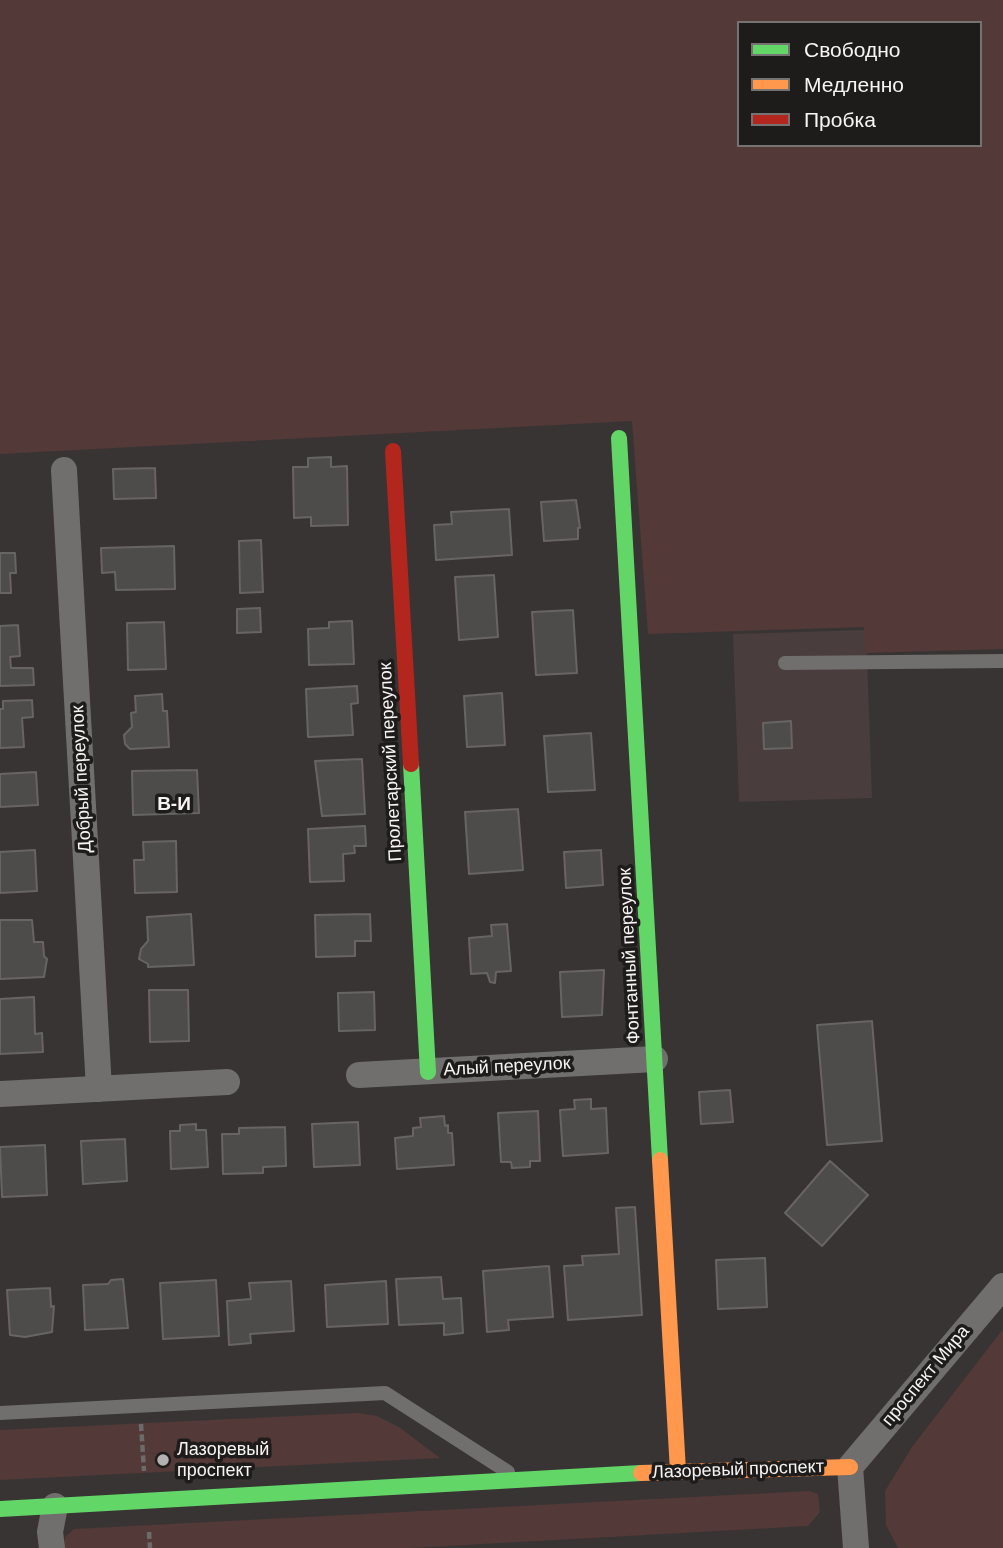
<!DOCTYPE html>
<html>
<head>
<meta charset="utf-8">
<style>
  body { margin:0 }
  #map { position:relative; width:1003px; height:1548px; overflow:hidden; background:#383434; font-family:Helvetica,sans-serif }
  canvas { display:block }
  .legend { position:absolute; left:737px; top:21px; width:245px; height:126px; box-sizing:border-box; background:#1e1c1b; border:2px solid #757272; margin:0; padding:9px 12px; list-style:none; font-size:21px; color:#f8f4f4 }
  .legend li { display:flex; align-items:center; gap:14px; height:35px }
  .legend b { width:35px; border:2px solid #757272 }
</style>
</head>
<body>
<div id="map">
<canvas width="1003" height="1548"></canvas>
<ul class="legend">
<li><b style="height:9px;background:#63d668"></b>Свободно</li>
<li><b style="height:9px;background:#ff974d"></b>Медленно</li>
<li><b style="height:9px;background:#b3261e"></b>Пробка</li>
</ul>
</div>
<script>
const ctx = document.querySelector('canvas').getContext('2d');
ctx.lineJoin = 'round';
function fill(path, color) {
  ctx.fillStyle = color;
  ctx.fill(path, 'evenodd');
}
function toPath(rows) {
  const path = new Path2D();
  for (const r of rows) {
    path.moveTo(r[0], r[1]);
    for (let i = 2; i < r.length; i += 2) path.lineTo(r[i], r[i + 1]);
  }
  return path;
}
function stroke(path, color, width, dash) {
  ctx.strokeStyle = color;
  ctx.lineWidth = width;
  ctx.lineCap = dash ? 'butt' : 'round';
  ctx.setLineDash(dash || []);
  ctx.stroke(path);
}
function write(font, color, halo, rows, align = 'center') {
  ctx.font = font + ' Helvetica,sans-serif';
  ctx.lineWidth = 7;
  ctx.setLineDash([]);
  ctx.textBaseline = 'middle';
  ctx.strokeStyle = halo;
  ctx.fillStyle = color;
  for (const [text, x, y, turn = 0] of rows) {
    ctx.save();
    ctx.translate(x, y);
    ctx.rotate((+turn || 0) * Math.PI / 180);
    ctx.textAlign = isNaN(turn) ? turn : align;
    if (halo) ctx.strokeText(text, 0, 0);
    ctx.fillText(text, 0, 0);
    ctx.restore();
  }
}
const built = toPath([
  [866,630,872,798,739,802,733,634]
]);
const green = toPath([
  [0,0,1003,0,1003,649,865,653,864,627,648,634,632,421,0,454],
  [739,23,980,23,980,145,739,145],
  [1003,1329,1003,1548,898,1548,886,1525,885,1491,912,1447],
  [358,1413,377,1416,399,1427,440,1458,0,1480,0,1430],
  [809,1491,818,1494,820,1512,808,1526,411,1548,63,1548,65,1537,74,1529]
]);
const building = toPath([
  [331,457,331,467,347,466,348,525,311,526,311,517,294,518,293,467,308,467,308,458,331,457],
  [155,468,156,498,114,499,113,469,155,468],
  [576,500,580,528,578,528,578,539,544,541,541,502,576,500],
  [509,509,512,555,436,560,434,525,452,524,451,512,509,509],
  [261,540,263,592,240,593,239,541,261,540],
  [174,546,175,589,116,590,115,572,102,573,101,548,174,546],
  [0,553,15,553,16,573,10,573,11,593,0,593,0,553],
  [494,575,498,637,459,640,455,577,494,575],
  [260,608,261,632,237,633,237,609,260,608],
  [573,610,577,673,536,675,532,612,573,610],
  [352,621,354,664,309,665,308,629,329,628,329,622,352,621],
  [164,622,166,669,128,670,127,623,164,622],
  [18,625,20,656,10,657,11,668,33,668,34,685,0,686,0,626,18,625],
  [357,686,358,703,351,704,353,735,308,737,306,689,357,686],
  [502,693,505,745,467,747,464,696,502,693],
  [162,694,163,711,167,711,169,747,130,749,125,744,124,735,132,727,131,713,136,712,135,696,162,694],
  [32,700,33,717,22,718,24,747,0,748,0,709,3,709,3,701,32,700],
  [791,721,792,748,764,749,763,723,791,721],
  [591,733,595,790,548,792,544,736,591,733],
  [362,759,365,814,322,816,315,761,362,759],
  [197,770,199,813,133,815,132,771,197,770],
  [36,772,38,805,0,807,0,774,36,772],
  [518,809,523,870,469,874,465,812,518,809],
  [365,826,366,846,354,846,355,853,343,854,344,881,310,882,308,829,365,826],
  [176,841,177,892,135,893,134,860,144,860,143,842,176,841],
  [35,850,37,891,0,893,0,852,35,850],
  [601,850,603,885,566,888,564,852,601,850],
  [191,914,194,965,148,967,148,964,139,959,141,949,148,941,147,917,191,914],
  [370,914,371,941,355,941,355,956,316,957,315,915,370,914],
  [0,920,32,920,34,942,43,942,44,956,47,959,44,977,0,979,0,920],
  [507,924,511,971,496,972,495,983,490,982,487,973,471,974,469,938,492,936,491,925,507,924],
  [604,970,602,1015,562,1017,560,972,604,970],
  [149,990,188,990,189,1041,150,1042,149,990],
  [374,992,375,1030,339,1031,338,993,374,992],
  [34,997,35,1034,42,1033,43,1052,0,1054,0,999,34,997],
  [872,1021,882,1141,827,1145,817,1025,872,1021],
  [730,1090,733,1122,701,1124,699,1092,730,1090],
  [591,1099,591,1109,606,1108,608,1153,563,1156,560,1110,575,1109,574,1100,591,1099],
  [538,1111,540,1161,530,1161,530,1167,512,1168,511,1162,501,1162,498,1113,538,1111],
  [444,1116,445,1126,448,1125,448,1133,452,1133,454,1165,397,1169,395,1138,413,1136,413,1128,421,1127,420,1118,444,1116],
  [358,1122,360,1165,314,1167,312,1124,358,1122],
  [196,1124,196,1130,206,1130,208,1167,171,1169,170,1131,180,1131,180,1125,196,1124],
  [285,1127,286,1166,263,1167,263,1173,223,1174,222,1134,239,1134,239,1128,285,1127],
  [125,1139,127,1181,83,1184,81,1141,125,1139],
  [45,1145,47,1195,2,1197,0,1147,45,1145],
  [830,1161,868,1195,822,1246,785,1213,830,1161],
  [635,1207,642,1315,568,1320,564,1266,583,1265,582,1256,619,1254,616,1208,635,1207],
  [765,1258,767,1307,718,1309,716,1260,765,1258],
  [549,1266,553,1317,508,1320,509,1330,487,1332,483,1271,549,1266],
  [441,1277,443,1299,461,1298,463,1333,444,1335,444,1323,399,1325,396,1279,441,1277],
  [123,1279,128,1328,85,1330,83,1285,108,1284,111,1280,123,1279],
  [216,1280,219,1336,163,1339,160,1283,216,1280],
  [291,1281,294,1331,250,1334,251,1343,229,1345,227,1301,251,1299,249,1283,291,1281],
  [386,1281,388,1324,327,1327,325,1285,386,1281],
  [50,1288,51,1307,54,1306,52,1332,25,1337,10,1335,7,1290,50,1288]
]);
const path = toPath([
  [141,1424,144,1471],
  [149,1532,150,1548]
]);
const lane = toPath([
  [785,663,1003,661],
  [0,1413,385,1393,508,1472]
]);
const street = toPath([
  [64,470,99,1089],
  [359,1075,655,1059],
  [0,1094,227,1082],
  [52,1548,50,1532,55,1506],
  [856,1548,850,1467,1003,1286]
]);
const fast = toPath([
  [619,438,660,1160],
  [411,764,428,1072],
  [0,1509,641,1473]
]);
const slow = toPath([
  [660,1160,678,1471],
  [641,1473,850,1467]
]);
const jam = toPath([
  [393,451,411,764]
]);
const markers = [
  [163,1460,7,"#b5b1b1"]
];
const streetNames = [
  ["Пролетарский переулок",391,762,-93],
  ["Добрый переулок",82,779,-93],
  ["Фонтанный переулок",630,956,-93],
  ["Алый переулок",507,1067,-3],
  ["проспект Мира",926,1376,-50],
  ["Лазоревый проспект",738,1470,-2]
];
const poiNames = [
  ["Лазоревый",177,1450],
  ["проспект",177,1471]
];
const neighbourhoodNames = [
  ["В-И",174,805]
];
fill(built, '#493d3d');
fill(green, '#533938');
fill(building, '#4e4b4b');
stroke(building, '#686464', 2);
stroke(path, '#6d6a6a', 4.5, [7, 3.5]);
stroke(lane, '#716e6e', 14);
stroke(street, '#716e6e', 26);
stroke(fast, '#63d668', 16);
stroke(slow, '#ff974d', 16);
stroke(jam, '#b3261e', 16);
for (const [x, y, r, color] of markers) {
  const dot = new Path2D();
  dot.arc(x, y, r, 0, 2 * Math.PI);
  ctx.fillStyle = color;
  ctx.fill(dot);
  stroke(dot, '#1e1c1b', 2.5);
}
write('18px', '#f8f4f4', '#1e1c1b', streetNames);
write('18px', '#f8f4f4', '#1e1c1b', poiNames, 'left');
write('bold 19px', '#f8f4f4', '#1e1c1b', neighbourhoodNames);
</script>
</body>
</html>
